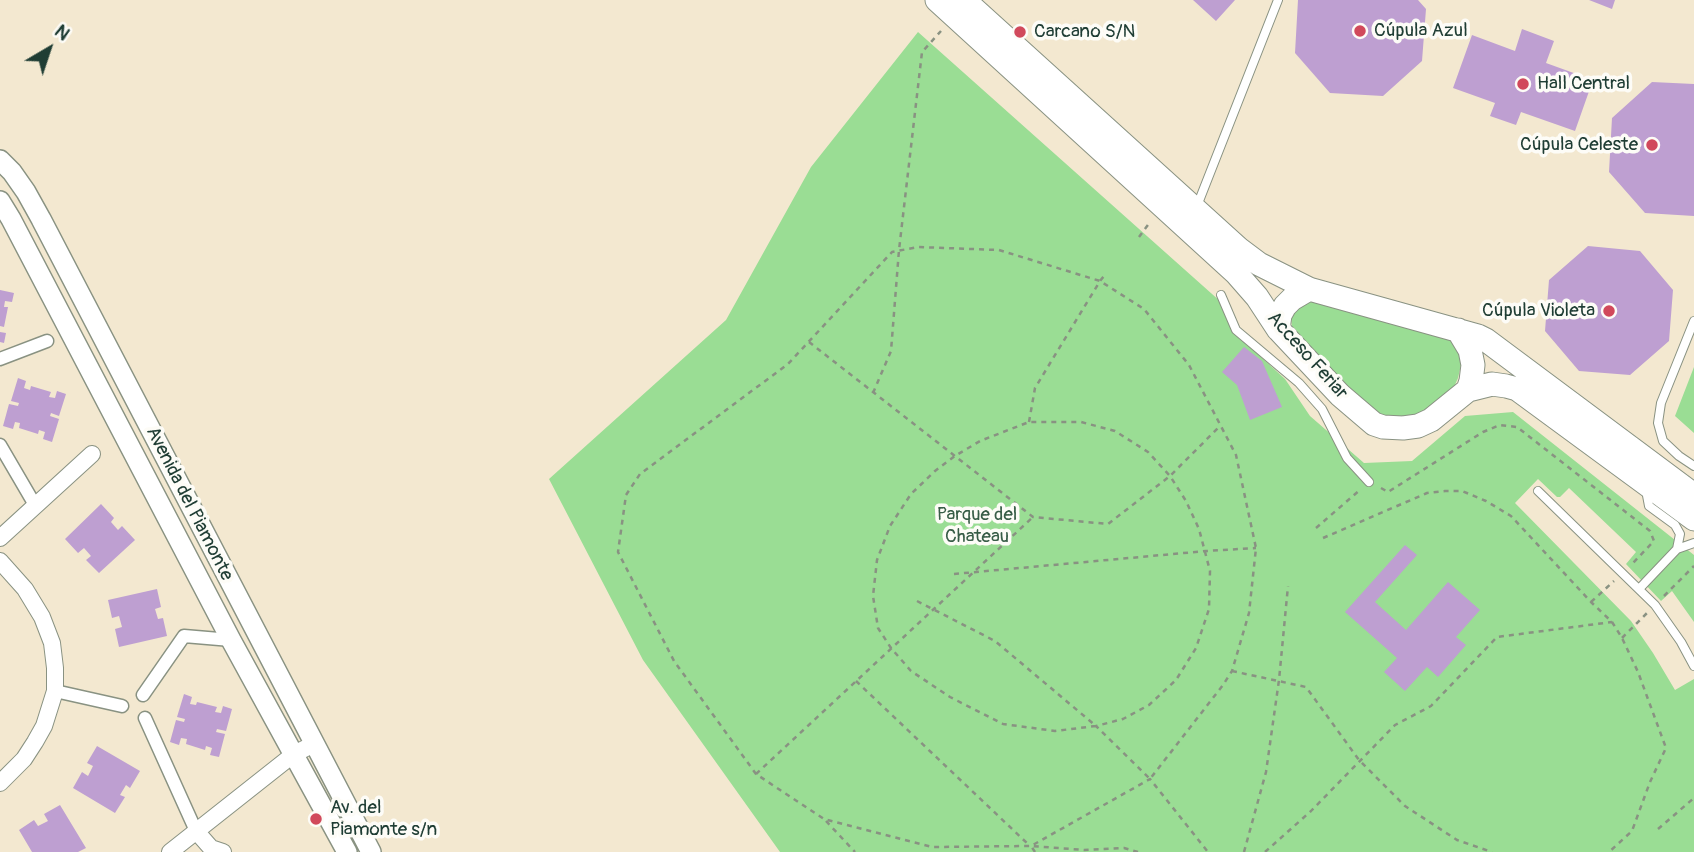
<!DOCTYPE html>
<html>
<head>
<meta charset="utf-8">
<style>
  body { margin:0 }
  #map { position:relative; width:1694px; height:852px; overflow:hidden; background:#f3e8d0; font-family:Pangolin,sans-serif }
  canvas { display:block }
  .north { position:absolute; left:14px; top:14px; width:70px; height:70px; -webkit-text-stroke:5px #fdfcf7; paint-order:stroke; rotate:39deg; font-size:19px; font-weight:700; line-height:28px; text-align:center; color:#1f3d34 }
  .north::after { content:''; display:block; margin:auto; width:24px; height:32px; background:#1f3d34; clip-path:polygon(50% 0,100% 100%,50% 72%,0 100%) }
</style>
</head>
<body>
<div id="map">
<canvas width="1694" height="852"></canvas>
<div class="north">N</div>
</div>
<script>
const ctx = document.querySelector('canvas').getContext('2d');
ctx.lineJoin = 'round';
function fill(path, color) {
  ctx.fillStyle = color;
  ctx.fill(path, 'evenodd');
}
function toPath(rows) {
  const path = new Path2D();
  for (const r of rows) {
    path.moveTo(r[0], r[1]);
    for (let i = 2; i < r.length; i += 2) path.lineTo(r[i], r[i + 1]);
  }
  return path;
}
function stroke(path, color, width, dash) {
  ctx.strokeStyle = color;
  ctx.lineWidth = width;
  ctx.lineCap = dash ? 'butt' : 'round';
  ctx.setLineDash(dash || []);
  ctx.stroke(path);
}
function write(font, color, halo, rows, align = 'center') {
  ctx.font = font + ' Pangolin,sans-serif';
  ctx.lineWidth = 7;
  ctx.setLineDash([]);
  ctx.textBaseline = 'middle';
  ctx.strokeStyle = halo;
  ctx.fillStyle = color;
  for (const [text, x, y, turn = 0] of rows) {
    ctx.save();
    ctx.translate(x, y);
    ctx.rotate((+turn || 0) * Math.PI / 180);
    ctx.textAlign = isNaN(turn) ? turn : align;
    if (halo) ctx.strokeText(text, 0, 0);
    ctx.fillText(text, 0, 0);
    ctx.restore();
  }
}
const green = toPath([
  [918,32,1221,302,1249,346,1285,379,1310,416,1364,463,1412,461,1465,416,1513,412,1694,555,1694,622,1672,591,1661,601,1626,564,1636,552,1569,488,1560,497,1557,497,1538,479,1515,503,1631,621,1653,653,1675,690,1694,679,1694,852,780,852,643,660,549,479,726,320,811,167],
  [1310,299,1450,339,1459,350,1461,365,1458,378,1450,396,1416,420,1379,418,1296,339,1292,328,1291,315,1297,305],
  [1694,367,1694,433,1675,416]
]);
const building = toPath([
  [1193,0,1235,0,1216,21],
  [1298,0,1418,0,1426,9,1422,61,1383,96,1330,93,1295,53],
  [1589,0,1615,0,1612,9],
  [1522,29,1554,41,1546,63,1593,80,1575,131,1521,112,1516,125,1490,116,1495,103,1453,88,1472,35,1515,51],
  [1652,82,1694,84,1694,216,1645,213,1609,172,1612,118],
  [1588,246,1640,251,1673,290,1669,341,1630,375,1579,371,1545,331,1549,280],
  [0,290,14,293,12,302,5,301,4,307,8,307,4,327,0,326],
  [0,332,6,333,4,343,0,342],
  [1244,347,1262,361,1282,407,1250,420,1237,385,1222,372],
  [18,378,26,381,24,388,30,390,31,386,51,392,49,397,55,398,57,391,66,394,59,416,51,413,50,416,59,419,52,442,43,439,45,432,39,430,38,434,19,428,20,423,15,422,13,429,3,426,9,404,18,406,19,403,11,401],
  [101,504,114,518,111,522,118,530,122,526,135,540,99,573,86,560,91,556,84,548,78,553,65,539],
  [1405,545,1417,555,1375,602,1406,630,1448,582,1480,610,1456,637,1466,645,1438,677,1427,667,1405,691,1384,672,1397,658,1345,612],
  [157,589,161,607,155,609,158,619,163,618,167,636,119,647,115,629,122,627,119,616,112,618,108,600],
  [184,694,192,697,190,704,196,705,197,702,217,707,215,712,221,713,223,706,232,709,226,731,217,729,216,732,225,734,219,757,210,755,212,748,206,746,205,750,186,744,187,739,181,738,179,745,170,742,176,720,184,722,185,719,177,717],
  [97,746,140,771,130,788,126,785,120,795,125,797,115,813,73,788,82,772,88,776,93,766,87,763],
  [60,805,86,848,78,852,32,852,19,830,34,820,38,826,48,821,44,814]
]);
const path = toPath([
  [1139,237,1150,222],
  [809,342,1033,517,1108,524,1170,476,1219,427],
  [873,393,891,351,899,250,922,52,941,31],
  [1029,422,1035,388,1100,281,1104,276],
  [1381,488,1388,492,1483,432,1500,425,1517,427,1650,531,1654,541,1632,564],
  [1316,528,1361,489],
  [1323,538,1427,493,1445,491,1462,491,1486,501,1511,516,1591,602,1612,622,1622,638,1638,672,1666,748,1650,782,1632,831,1609,852],
  [954,574,1206,551,1256,548],
  [1664,596,1694,566],
  [917,601,995,641,1096,726],
  [1591,602,1614,581],
  [1622,638,1647,613],
  [1232,671,1306,687,1359,760,1405,806,1457,840,1492,852],
  [856,681,1029,845],
  [1096,726,1055,731,1003,724,950,697,911,671,891,648,878,628,873,596,877,560,890,526,911,494,935,471,955,456,980,441,1029,422,1081,422,1115,431,1148,452,1170,476,1186,501,1199,529,1210,571,1209,609,1196,648,1176,680,1149,705,1123,719,1096,726,1150,779,1223,685,1232,671,1249,613,1256,548,1236,455,1189,365,1144,309,1100,281,999,250,918,247,892,252,788,364,640,474,626,495,618,552,674,661,756,774,824,819,932,847,1031,846,1150,779,1208,852],
  [756,774,1033,517],
  [826,821,855,852],
  [1658,829,1694,798],
  [1035,852,1031,846,1084,850,1124,848,1138,852],
  [1244,852,1266,772,1279,680,1288,586],
  [1265,852,1311,811,1395,725,1431,706,1497,637,1612,622]
]);
const service = toPath([
  [1197,206,1278,0],
  [1221,295,1236,330,1299,383,1322,409,1347,458,1369,482],
  [1694,321,1661,403,1658,423,1663,441,1679,456,1694,466],
  [1646,490,1649,506,1675,525,1680,534,1677,549],
  [1538,491,1655,605,1681,642,1694,666],
  [1639,589,1677,549,1694,543]
]);
const pedestrian = toPath([
  [0,359,47,341],
  [0,445,35,505],
  [55,691,122,706],
  [143,695,184,636,231,640],
  [145,718,196,831]
]);
const minor = toPath([
  [0,538,92,454],
  [0,561,25,589,42,617,52,643,55,668,55,691,44,726,35,742,24,759,0,783],
  [196,831,211,848,223,852],
  [170,852,294,754,314,744]
]);
const tertiary = toPath([
  [0,160,12,172,26,192,41,219,371,852],
  [0,201,11,219,231,640,347,852]
]);
const secondary = toPath([
  [937,0,1236,273,1257,297,1278,329,1340,395,1374,424,1383,427,1403,428,1418,426,1431,420,1468,390,1492,384,1506,386,1517,389,1694,519],
  [964,0,1239,249,1259,264,1309,289,1478,336,1486,340,1694,495],
  [1278,329,1280,315,1285,306,1292,299,1309,289],
  [1458,330,1470,350,1473,365,1471,381,1468,390]
]);
const markers = [
  [1360,31,7,"#d1495b"],
  [1020,32,7,"#d1495b"],
  [1523,84,7,"#d1495b"],
  [1652,145,7,"#d1495b"],
  [1609,311,7,"#d1495b"],
  [316,819,7,"#d1495b"]
];
const poiNames = [
  ["Cúpula Azul",1374,31],
  ["Carcano S/N",1034,32],
  ["Hall Central",1537,84],
  ["Cúpula Celeste",1638,145,"right"],
  ["Cúpula Violeta",1595,311,"right"],
  ["Av. del",330,808],
  ["Piamonte s/n",330,830]
];
const streetNames = [
  ["Acceso Feriar",1307,356,48],
  ["Avenida del Piamonte",189,504,63]
];
const parkNames = [
  ["Parque del",977,515],
  ["Chateau",977,537]
];
fill(green, '#9add94');
fill(building, '#be9fd1');
stroke(service, '#899282', 10);
stroke(pedestrian, '#899282', 15);
stroke(minor, '#899282', 18);
stroke(tertiary, '#899282', 22);
stroke(secondary, '#899282', 25);
stroke(path, '#899282', 2.5, [5, 5]);
stroke(service, '#fff', 8);
stroke(pedestrian, '#fff', 12);
stroke(minor, '#fff', 16);
stroke(tertiary, '#fff', 19);
stroke(secondary, '#fff', 23);
for (const [x, y, r, color] of markers) {
  const dot = new Path2D();
  dot.arc(x, y, r, 0, 2 * Math.PI);
  ctx.fillStyle = color;
  ctx.fill(dot);
  stroke(dot, '#fdfcf7', 2.5);
}
write('19px', '#1f3d34', '#fdfcf7', poiNames, 'left');
write('19px', '#1f3d34', '#fdfcf7', streetNames);
write('19px', '#385d47', '#fdfcf7', parkNames);
</script>
</body>
</html>
